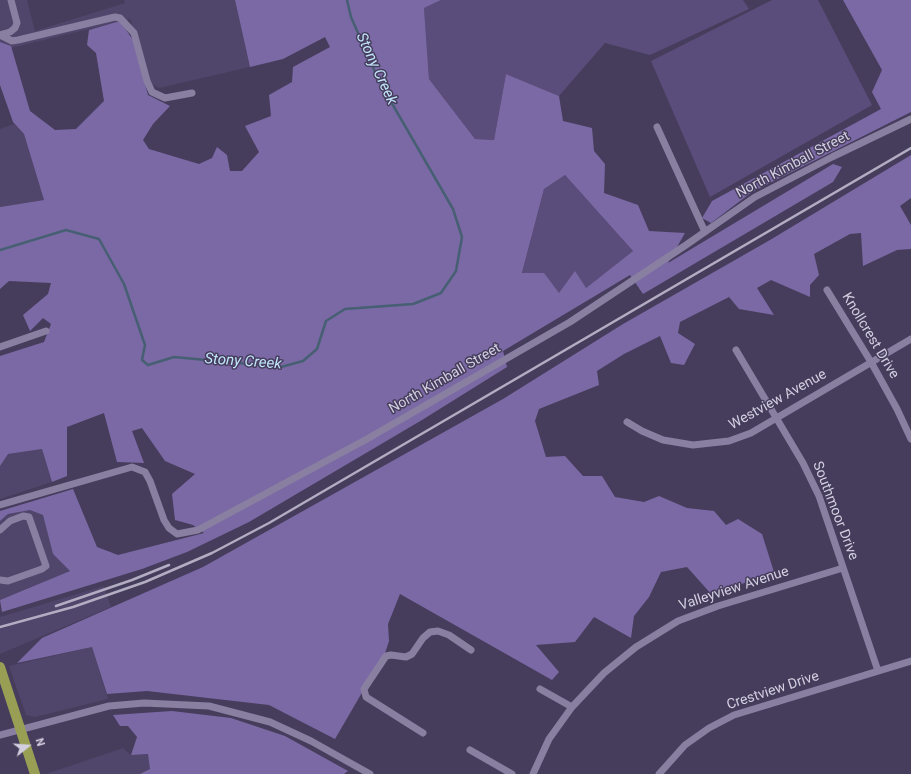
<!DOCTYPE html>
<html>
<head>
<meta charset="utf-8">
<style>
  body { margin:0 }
  #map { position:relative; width:911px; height:774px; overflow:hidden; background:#463d5c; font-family:Roboto,sans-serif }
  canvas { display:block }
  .north { position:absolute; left:8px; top:726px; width:40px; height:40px; -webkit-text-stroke:3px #463d5c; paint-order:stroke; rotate:73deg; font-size:11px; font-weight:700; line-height:16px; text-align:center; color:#d3cfe1 }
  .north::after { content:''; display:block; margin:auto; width:14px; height:18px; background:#d3cfe1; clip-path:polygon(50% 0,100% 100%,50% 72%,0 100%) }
</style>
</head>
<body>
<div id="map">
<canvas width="911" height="774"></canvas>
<div class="north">N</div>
</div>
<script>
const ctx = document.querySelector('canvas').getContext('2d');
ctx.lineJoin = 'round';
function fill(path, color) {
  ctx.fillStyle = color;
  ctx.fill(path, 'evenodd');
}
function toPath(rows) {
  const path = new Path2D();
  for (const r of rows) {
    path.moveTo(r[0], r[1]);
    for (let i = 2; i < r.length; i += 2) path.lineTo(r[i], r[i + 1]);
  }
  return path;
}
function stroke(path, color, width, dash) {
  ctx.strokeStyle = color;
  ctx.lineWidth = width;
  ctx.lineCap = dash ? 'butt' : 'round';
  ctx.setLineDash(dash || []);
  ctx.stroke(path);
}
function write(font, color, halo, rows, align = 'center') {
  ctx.font = font + ' Roboto,sans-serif';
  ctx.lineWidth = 3;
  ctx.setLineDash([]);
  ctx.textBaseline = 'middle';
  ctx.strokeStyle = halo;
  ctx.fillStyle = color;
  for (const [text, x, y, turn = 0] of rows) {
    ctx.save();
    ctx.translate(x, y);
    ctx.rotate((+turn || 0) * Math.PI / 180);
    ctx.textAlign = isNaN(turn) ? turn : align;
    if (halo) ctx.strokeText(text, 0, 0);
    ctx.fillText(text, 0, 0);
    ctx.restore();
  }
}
const built = toPath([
  [0,0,27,0,35,31,125,3,124,0,235,0,250,67,159,88,151,84,130,19,11,48,10,46,0,42],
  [14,124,24,134,44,200,0,207,0,129],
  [42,449,52,482,0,499,0,466,7,454],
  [31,509,44,515,53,554,70,571,0,600,0,521,8,514],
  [104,586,111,607,0,654,0,617],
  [92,647,108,699,35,717,26,715,9,666],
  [123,748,131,755,148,754,151,769,140,774,46,774]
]);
const green = toPath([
  [441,0,743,0,749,9,650,55,605,43,559,96,506,74,494,140,475,139,429,79,424,8],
  [772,0,818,0,872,105,710,197,651,61],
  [565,175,633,251,586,288,559,293,522,274,544,189]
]);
const forest = toPath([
  [235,0,441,0,424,8,429,79,475,139,494,140,506,74,559,96,563,121,592,128,594,151,605,164,604,193,638,205,649,231,685,233,668,263,833,164,842,167,833,182,643,294,630,275,503,351,507,367,422,420,249,522,187,552,142,569,2,612,0,600,70,571,53,554,43,515,30,510,8,514,0,521,0,511,73,489,97,547,118,555,204,533,193,525,175,520,172,494,195,474,165,461,142,428,132,431,144,463,117,462,104,413,67,427,67,476,52,482,42,449,8,454,0,466,0,356,44,342,51,324,43,318,30,331,23,315,48,294,51,283,9,281,0,289,0,207,44,200,24,134,13,122,0,85,0,42,11,46,30,111,55,130,76,129,104,101,96,53,87,45,89,30,120,21,133,40,148,95,170,106,153,124,143,140,149,149,199,164,212,158,217,147,227,155,230,171,242,171,259,152,245,126,271,116,269,95,292,82,293,67,330,47,325,37,283,59,250,67],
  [565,175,633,251,586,288,575,271,559,293,544,273,522,273,544,189],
  [843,0,911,0,911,112,752,192,711,223,702,218,712,201,881,109,872,92,882,70],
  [911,155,911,198,900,206,911,225,911,249,897,250,863,266,861,233,850,234,814,254,819,275,810,285,810,297,771,280,757,288,774,315,739,309,729,297,680,322,678,333,695,344,684,365,671,363,660,336,624,354,597,371,599,385,539,409,535,421,546,457,565,456,583,476,602,476,615,497,644,502,659,496,687,508,714,511,726,525,738,519,762,534,774,572,712,595,687,567,661,572,649,597,634,616,631,638,594,617,575,642,536,645,559,672,552,680,400,594,388,624,389,641,385,653,335,739,269,705,147,691,107,694,92,647,17,663,42,638,203,567,503,399,623,324,770,240],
  [172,711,231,718,285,736,348,771,344,774,140,774,150,769,148,754,131,755,137,737,128,726,120,726,113,715]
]);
const stream = toPath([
  [0,250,66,230,99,239,124,284,145,345,142,360,148,365,174,357,281,367,303,361,317,349,326,321,345,309,413,304,441,293,456,271,462,237,453,209,379,81,351,17,347,0]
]);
const minor = toPath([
  [0,35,12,41,18,40,115,17,120,18,134,33,147,81,152,92,165,98,192,93],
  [0,35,10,32,15,28,17,23,11,0],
  [657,127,705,232],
  [827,290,871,362,897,409,911,439],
  [0,347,46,331],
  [736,350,803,463,819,496,878,671],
  [627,422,642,431,663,440,693,445,729,441,751,433,911,339],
  [0,505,132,467,145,472,150,481,164,520,169,528,177,534,198,530,367,439,570,322,686,245,755,197,832,157,911,119],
  [0,530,10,521,23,516,29,517,46,566,42,569,8,581,0,580],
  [540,689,572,707],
  [423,733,366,697,364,689,386,656,391,655,406,657,412,654,423,638,430,632,438,631,449,635,471,650],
  [0,735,109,706,144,703,209,706,270,722,311,741,370,774],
  [470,750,512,774],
  [533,774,549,739,572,707,604,673,636,647,678,621,718,606,843,568],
  [659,774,685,745,709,728,734,715,911,661]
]);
const major = toPath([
  [0,667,35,774]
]);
const rail = toPath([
  [56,606,132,580,169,565],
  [0,627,73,607,145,582,212,553,269,523,911,148]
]);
const streetNames = [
  ["North Kimball Street",793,165,-28],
  ["Knollcrest Drive",870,336,59],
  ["North Kimball Street",445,379,-30],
  ["Westview Avenue",778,400,-29],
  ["Southmoor Drive",835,511,69],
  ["Valleyview Avenue",734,589,-18],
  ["Crestview Drive",773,691,-18]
];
const waterNames = [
  ["Stony Creek",376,69,65],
  ["Stony Creek",243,362,4]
];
fill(built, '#50456a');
fill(green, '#5b4d7b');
fill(forest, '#7b69a5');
stroke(stream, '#465f72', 2.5);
stroke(minor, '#887fa1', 7);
stroke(major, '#989f55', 10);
stroke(rail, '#b2adc2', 2.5);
write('14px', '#d3cfe1', '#463d5c', streetNames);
write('italic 15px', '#c2e5fc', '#463d5c', waterNames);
</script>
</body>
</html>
